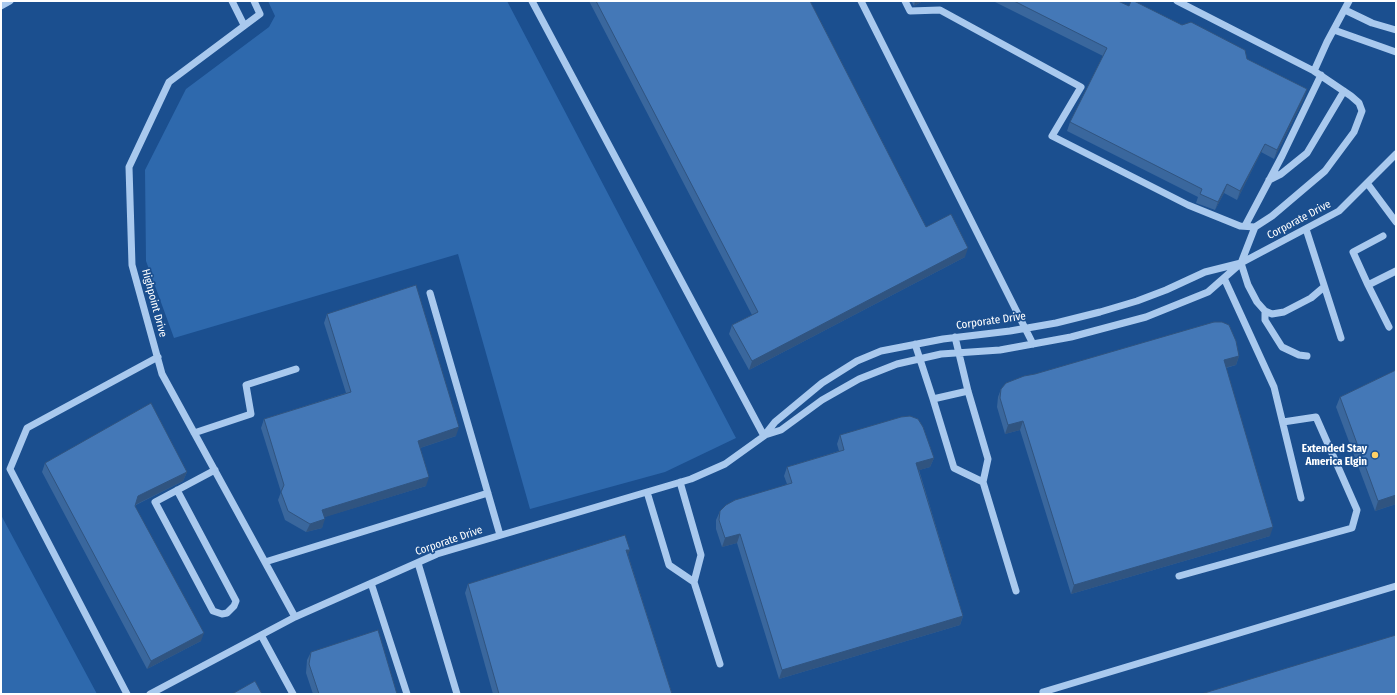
<!DOCTYPE html>
<html>
<head>
<meta charset="utf-8">
<style>
  body { margin:0 }
  #map { position:relative; width:1397px; height:695px; overflow:hidden; background:#1b4f8f; font-family:"Fira Sans Condensed",sans-serif }
  canvas { display:block }
  .frame { position:absolute; inset:0; border:2px solid #fff; pointer-events:none }
</style>
</head>
<body>
<div id="map">
<canvas width="1397" height="695"></canvas>
<div class="frame"></div>
</div>
<script>
const ctx = document.querySelector('canvas').getContext('2d');
ctx.lineJoin = 'round';
function fill(path, color) {
  ctx.fillStyle = color;
  ctx.fill(path, 'evenodd');
}
function toPath(rows) {
  const path = new Path2D();
  for (const r of rows) {
    path.moveTo(r[0], r[1]);
    for (let i = 2; i < r.length; i += 2) path.lineTo(r[i], r[i + 1]);
  }
  return path;
}
function stroke(path, color, width, dash) {
  ctx.strokeStyle = color;
  ctx.lineWidth = width;
  ctx.lineCap = dash ? 'butt' : 'round';
  ctx.setLineDash(dash || []);
  ctx.stroke(path);
}
function write(font, color, halo, rows, align = 'center') {
  ctx.font = font + ' "Fira Sans Condensed",sans-serif';
  ctx.lineWidth = 3.5;
  ctx.setLineDash([]);
  ctx.textBaseline = 'middle';
  ctx.strokeStyle = halo;
  ctx.fillStyle = color;
  for (const [text, x, y, turn = 0] of rows) {
    ctx.save();
    ctx.translate(x, y);
    ctx.rotate((+turn || 0) * Math.PI / 180);
    ctx.textAlign = isNaN(turn) ? turn : align;
    if (halo) ctx.strokeText(text, 0, 0);
    ctx.fillText(text, 0, 0);
    ctx.restore();
  }
}
const green = toPath([
  [268,1,507,1,736,438,665,472,530,509,458,254,174,338,146,261,145,170,186,89,269,27,275,16],
  [1,515,97,694,1,694]
]);
const minor = toPath([
  [232,1,244,25],
  [254,1,260,14,169,82,129,167,132,265,162,374,295,617],
  [532,1,764,436],
  [861,1,1033,344],
  [905,1,910,11,940,10,1081,87,1052,136,1188,205,1240,226,1255,227,1272,216,1325,171,1354,132,1362,111,1359,103,1351,96,1314,71,1327,42,1349,1],
  [1177,1,1314,71],
  [1,6,10,1],
  [1345,10,1372,23,1396,30],
  [1334,30,1396,52],
  [1269,180,1281,174,1307,153,1344,91],
  [1367,183,1396,222],
  [1245,226,1282,156,1321,75],
  [1255,227,1241,263,1248,285,1257,302,1265,311,1272,314,1284,312,1311,298,1324,287],
  [1306,229,1341,338],
  [1224,278,1274,387,1301,498],
  [1368,285,1353,252,1383,236],
  [430,293,500,535],
  [1265,311,1265,320,1282,347,1299,355,1307,356],
  [1389,327,1368,285,1396,271],
  [955,337,968,391,988,459,983,482],
  [915,344,933,399,954,468,983,482,1016,591],
  [933,399,968,391],
  [194,433,251,414,246,385,296,369],
  [765,435,781,430,822,400,859,379,897,364,941,354,1000,350,1071,337,1146,317,1208,292,1241,263,1339,211,1396,154],
  [680,482,701,555,694,582,720,664],
  [177,490,236,601,234,606,227,613,222,614,213,611,155,502,215,470],
  [647,492,669,565,694,582],
  [265,562,488,493],
  [418,563,457,694],
  [1179,576,1352,528,1357,510,1316,417,1283,422],
  [371,583,407,694],
  [261,635,293,694],
  [127,694,10,469,27,428,158,357],
  [150,694,295,617,437,554,691,479,725,464,764,436,775,422,822,383,857,361,881,351,943,339,1010,331,1056,323,1100,312,1137,301,1166,290,1205,272,1241,263],
  [1044,694,1043,692,1396,586]
]);
const wall = toPath([
  [589,1,810,1,926,227,965,257,749,370,729,334,732,325,752,315],
  [911,1,923,1,914,6],
  [993,1,1118,1,1129,6,1247,59,1307,89,1304,98,1274,159,1261,152,1237,200,1224,193,1215,210,1196,203,1198,197,1067,131,1070,122,1103,56],
  [327,314,456,436,420,448,426,486,324,517,322,528,306,532,285,520,278,500,281,492,261,428,264,419,346,393,324,323],
  [1239,356,1236,365,1226,368,1270,536,1071,594,1020,430,1005,434,997,407,998,397,1001,389,1035,374],
  [1396,370,1396,504,1375,511,1336,407,1340,397],
  [840,435,934,458,930,467,919,470,963,616,960,625,779,679,737,543,722,547,716,529,716,520,720,511,787,484,784,476,787,467,839,451,837,444],
  [45,463,187,472,183,481,136,505,135,506,201,641,147,669,42,472],
  [628,555,672,694,493,694,465,593,468,584],
  [311,652,397,694,313,694,306,673,307,660]
]);
const shadedWall = toPath([
  [915,1,923,1,914,6],
  [1307,89,1304,98,1274,159,1277,150],
  [1265,144,1237,200,1240,191],
  [1227,184,1224,193,1215,210,1218,202],
  [968,248,965,257,749,370,752,361],
  [1239,356,1236,365,1220,369,1224,360],
  [1023,421,1020,430,1005,434,1008,425],
  [459,427,456,436,414,450,418,441],
  [934,458,930,467,913,472,916,463],
  [187,472,183,481,135,505,138,496],
  [429,477,426,486,319,519,322,510],
  [1396,495,1396,504,1375,511,1378,501],
  [325,519,322,528,306,532,310,524],
  [1273,527,1270,536,1071,594,1074,585],
  [740,534,737,543,722,547,725,538],
  [626,550,630,550,627,558],
  [963,616,960,625,779,679,782,670],
  [204,633,201,641,147,669,151,661]
]);
const building = toPath([
  [596,1,810,1,926,227,951,214,968,248,752,361,732,325,758,312,596,1],
  [1014,1,1118,1,1129,6,1131,1,1134,1,1182,25,1191,22,1245,50,1247,59,1307,89,1277,150,1265,144,1240,191,1227,184,1218,202,1200,194,1202,189,1070,122,1107,48,1014,1],
  [416,285,459,427,418,441,429,477,322,510,325,519,310,524,288,511,281,492,284,485,264,419,351,392,327,314,416,285],
  [1214,322,1222,322,1229,325,1236,341,1239,356,1224,360,1273,527,1074,585,1023,421,1008,425,1000,398,1001,389,1006,383,1024,376,1035,374,1214,322],
  [1396,370,1396,495,1378,501,1340,397,1396,370],
  [151,403,187,472,138,496,135,506,204,633,151,661,45,463,151,403],
  [910,416,918,419,923,427,934,458,916,463,963,616,782,670,740,534,725,538,719,520,720,511,726,505,735,500,792,483,787,467,844,450,840,435,901,417,910,416],
  [625,535,630,550,626,550,672,694,499,694,468,584,625,535],
  [378,630,397,694,319,694,309,664,311,652,378,630],
  [1396,635,1396,694,1201,694,1396,635],
  [255,681,262,694,232,694,255,681]
]);
const markers = [
  [1375,455,4,"#ffd166"]
];
const streetNames = [
  ["Corporate Drive",1299,220,-28],
  ["Highpoint Drive",154,303,75],
  ["Corporate Drive",991,321,-8],
  ["Corporate Drive",449,541,-19]
];
const poiNames = [
  ["Extended Stay",1367,449],
  ["America Elgin",1367,462]
];
fill(green, '#2e69ad');
stroke(minor, '#a9c9ee', 7);
fill(wall, '#3a679d');
fill(shadedWall, '#305480');
fill(building, '#4478b7');
stroke(building, '#305480', 1);
for (const [x, y, r, color] of markers) {
  const dot = new Path2D();
  dot.arc(x, y, r, 0, 2 * Math.PI);
  ctx.fillStyle = color;
  ctx.fill(dot);
  stroke(dot, '#1b4f8f', 1.5);
}
write('11px', '#fff', '#1b4f8f', streetNames);
write('bold 11px', '#fff', '#1b4f8f', poiNames, 'right');
</script>
</body>
</html>
